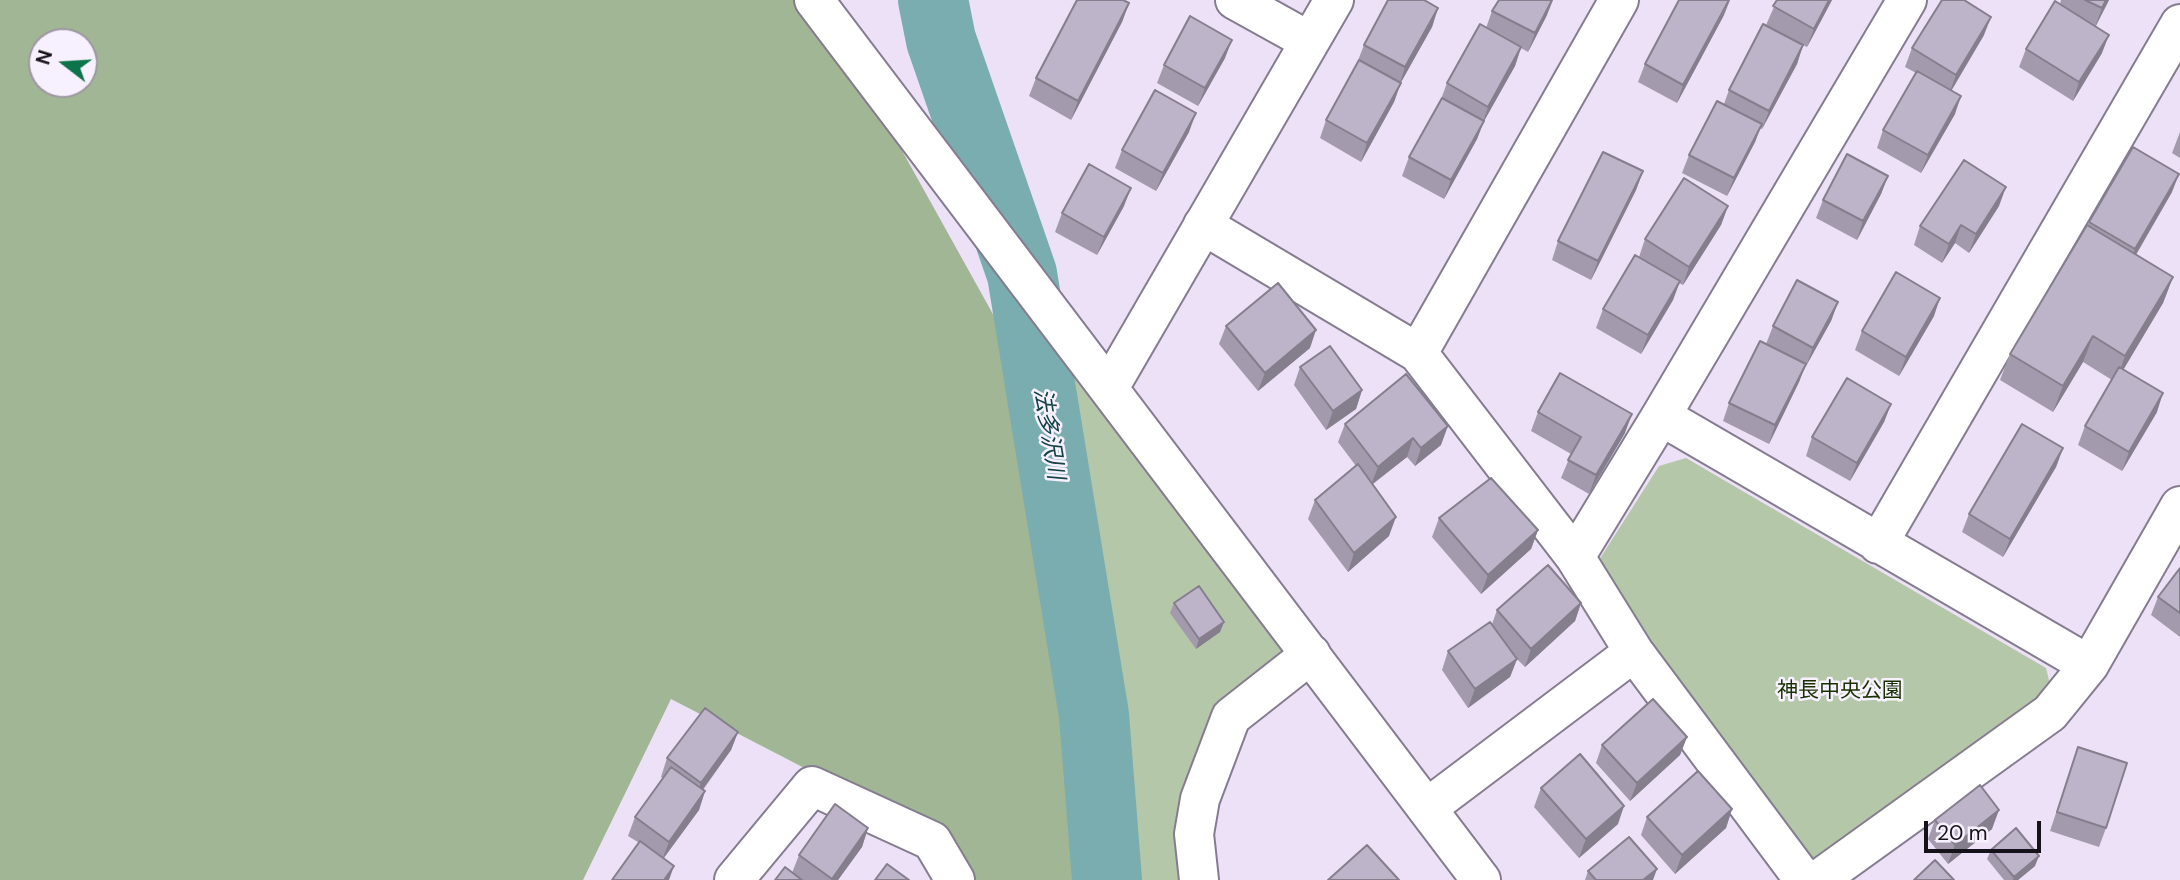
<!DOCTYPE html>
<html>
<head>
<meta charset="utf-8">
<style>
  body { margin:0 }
  #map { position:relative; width:2180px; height:880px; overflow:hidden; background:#ece1f7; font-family:"DM Sans",sans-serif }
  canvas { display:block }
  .north { position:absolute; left:28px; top:28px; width:70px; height:70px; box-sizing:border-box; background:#f7f0fe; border:2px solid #9d97a2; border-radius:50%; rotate:287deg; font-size:19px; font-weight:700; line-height:28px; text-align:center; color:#161219 }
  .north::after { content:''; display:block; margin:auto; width:24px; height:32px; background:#0d734a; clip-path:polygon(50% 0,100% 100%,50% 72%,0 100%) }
  .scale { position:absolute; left:1924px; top:821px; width:117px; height:32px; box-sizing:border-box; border:4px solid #161219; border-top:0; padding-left:9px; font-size:21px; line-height:24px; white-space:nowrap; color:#161219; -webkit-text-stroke:5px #f7f0fe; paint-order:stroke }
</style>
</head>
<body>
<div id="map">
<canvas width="2180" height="880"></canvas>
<div class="north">N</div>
<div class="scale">20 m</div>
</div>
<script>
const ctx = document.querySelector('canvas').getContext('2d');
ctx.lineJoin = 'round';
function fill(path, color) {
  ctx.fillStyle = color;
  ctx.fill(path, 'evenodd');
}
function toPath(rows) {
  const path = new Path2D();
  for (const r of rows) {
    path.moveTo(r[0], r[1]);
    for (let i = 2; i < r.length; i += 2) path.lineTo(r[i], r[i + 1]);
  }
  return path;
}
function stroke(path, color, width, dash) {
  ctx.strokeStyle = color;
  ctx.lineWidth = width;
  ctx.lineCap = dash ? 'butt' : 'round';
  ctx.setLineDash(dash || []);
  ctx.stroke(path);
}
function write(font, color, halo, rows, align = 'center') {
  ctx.font = font + ' "DM Sans","Noto Sans JP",sans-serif';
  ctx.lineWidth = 5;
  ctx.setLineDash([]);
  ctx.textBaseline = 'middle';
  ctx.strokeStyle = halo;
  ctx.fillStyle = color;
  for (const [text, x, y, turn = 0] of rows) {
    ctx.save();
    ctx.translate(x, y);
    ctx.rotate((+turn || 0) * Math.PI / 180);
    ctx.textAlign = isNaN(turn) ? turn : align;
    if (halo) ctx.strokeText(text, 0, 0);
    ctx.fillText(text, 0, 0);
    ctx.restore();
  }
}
const green = toPath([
  [1002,341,1055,342,1311,654,1231,717,1195,880,1076,880,1071,772],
  [1686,458,2046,668,2051,689,1824,860,1807,858,1600,572,1599,560,1659,466]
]);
const forest = toPath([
  [0,0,814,0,831,23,999,325,1071,772,1076,880,947,880,932,834,671,699,583,880,0,880],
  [42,42,84,42,84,84,42,84]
]);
const river = toPath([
  [933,0,941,40,1022,274,1094,715,1107,880]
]);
const minor = toPath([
  [1235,0,1309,41],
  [1203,225,1418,353,1575,557,1634,652,1804,880],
  [1418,353,1619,0],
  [1661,416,2089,665],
  [1878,544,2180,24],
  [1575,557,1661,416,1907,0],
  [1427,808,1634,652],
  [734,880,812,786,932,841,955,880],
  [1199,880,1194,834,1200,799,1231,717,1311,654],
  [1818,880,2050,713,2089,665,2180,506]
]);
const tertiary = toPath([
  [814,0,1481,880],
  [1109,388,1334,0]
]);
const wall = toPath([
  [1777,0,1832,0,1807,47,1803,45,1797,64,1762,129,1760,128,1755,142,1727,196,1682,173,1689,155,1724,104,1729,90,1802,45,1766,25],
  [2061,0,2109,0,2096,26,2102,53,2073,101,2019,67,2026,49,2060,4],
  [1129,3,1122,22,1071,120,1029,96,1036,78],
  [1438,8,1432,27,1400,83,1394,102,1361,162,1320,138,1326,120,1358,64,1357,63,1364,45],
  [1492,11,1547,15,1528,52,1521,48,1515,66,1484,121,1477,139,1444,199,1402,176,1409,157,1440,102,1447,83,1486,28],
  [1724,15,1677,103,1638,82,1645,64],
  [1984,35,1952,90,1955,114,1921,173,1877,148,1883,130,1916,73,1905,67,1912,48],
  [1225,58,1198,106,1157,83,1164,65],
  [1189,132,1156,191,1115,168,1122,150],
  [2180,132,2180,158,2172,153],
  [1643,171,1636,190,1591,280,1552,260,1558,241],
  [1888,176,1881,194,1857,240,1816,218,1823,200],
  [2172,192,2136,255,2173,277,2163,303,2123,370,2157,412,2122,471,2078,445,2085,426,2112,380,2083,362,2053,412,2000,380,2010,354,2089,222],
  [1124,206,1097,255,1055,232,1062,213],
  [1728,206,1721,225,1683,285,1679,283,1673,300,1641,354,1596,328,1603,309,1639,257,1645,239],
  [1999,206,1969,253,1955,243,1942,263,1914,245,1920,226],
  [1838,302,1831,321,1806,366,1805,365,1799,382,1769,444,1723,421,1729,403,1766,344,1773,326],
  [1934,316,1899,376,1855,350,1862,331],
  [1226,326,1310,348,1258,391,1219,344],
  [1300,367,1362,390,1356,409,1326,430,1294,385],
  [1891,404,1884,422,1850,481,1806,456,1812,437],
  [1538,412,1625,433,1589,494,1561,478,1571,454,1531,431],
  [1345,424,1441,445,1415,466,1407,457,1373,484,1389,536,1348,572,1308,519,1315,500,1356,466,1338,442],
  [2063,448,2056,467,2003,557,1962,532,1969,514],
  [1439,518,1538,530,1531,549,1481,594,1432,537],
  [2180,568,2180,637,2151,615,2158,597],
  [1174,603,1224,622,1220,632,1196,649,1170,613],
  [1581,603,1575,621,1525,667,1515,657,1517,659,1510,677,1468,708,1442,670,1448,651,1492,624,1497,610],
  [738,732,731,750,703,790,705,791,699,810,664,858,628,836,635,817,663,778,661,777,667,758],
  [1687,737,1680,755,1630,801,1596,763,1602,745],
  [2078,747,2106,828,2099,847,2050,831],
  [1541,788,1618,824,1579,858,1534,807],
  [1732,809,1726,828,1675,874,1641,835,1647,817],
  [1935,820,1992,829,1948,864,1928,839],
  [868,828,862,847,838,880,775,880,792,873,799,855],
  [1991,850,2035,866,2018,880,2004,880,1987,859],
  [1588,871,1653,880,1585,880]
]);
const shadedWall = toPath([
  [1553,0,1547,15,1528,52,1535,33],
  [1730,0,1724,15,1677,103,1683,85],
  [1829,0,1832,0,1807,47,1814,29],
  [2106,0,2109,0,2095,27,2102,8],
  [1129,3,1122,22,1071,120,1078,101],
  [1438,8,1432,27,1399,86,1405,67],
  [1991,17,1984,35,1949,94,1956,75],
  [2109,35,2102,53,2073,101,2079,82],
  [1232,40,1225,58,1198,106,1205,88],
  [1803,45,1797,64,1762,129,1769,111],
  [1521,47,1515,66,1484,121,1477,139,1444,199,1451,180,1482,125,1488,107],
  [1401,83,1394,102,1361,162,1367,143],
  [1961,96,1955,114,1921,173,1928,155],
  [1196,113,1189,132,1156,191,1163,173],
  [1762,124,1755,142,1727,196,1734,178],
  [1643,171,1636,190,1591,280,1598,261],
  [2179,174,2172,192,2128,268,2135,249],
  [1888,176,1881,194,1857,240,1863,221],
  [2006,187,1999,206,1969,253,1976,234],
  [1131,188,1124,206,1097,255,1104,237],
  [1728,206,1721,225,1683,285,1689,267],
  [1961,225,1955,243,1942,263,1949,244],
  [2173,277,2163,303,2116,382,2125,356],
  [1680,281,1673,300,1641,354,1648,335],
  [1940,298,1934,316,1899,376,1906,357],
  [1838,302,1831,321,1806,366,1813,348],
  [1316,330,1310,348,1258,391,1265,373],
  [2093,336,2083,362,2053,412,2063,386],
  [1806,364,1799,382,1769,444,1775,425],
  [1362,390,1356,409,1326,430,1333,411],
  [2163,393,2157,412,2122,471,2129,452],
  [1891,404,1884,422,1850,481,1857,463],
  [1632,414,1625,433,1589,494,1596,475],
  [1448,426,1441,445,1415,466,1421,448],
  [1413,438,1407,457,1371,485,1378,467],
  [2063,448,2056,467,2003,557,2010,539],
  [1396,517,1389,536,1348,572,1354,553],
  [1538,530,1531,549,1481,594,1488,575],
  [1581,603,1575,621,1525,667,1531,649],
  [1224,622,1220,632,1196,649,1199,639],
  [1517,659,1510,677,1468,708,1475,689],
  [738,732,731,750,694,801,701,783],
  [1687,737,1680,755,1630,801,1637,783],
  [705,791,699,810,662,860,669,842],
  [1624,806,1618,824,1579,858,1586,839],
  [1732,809,1726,828,1675,874,1682,855],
  [1999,810,1992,829,1948,864,1955,845],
  [868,828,862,847,838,880,831,880],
  [2039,856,2035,866,2018,880,2013,880,2014,877],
  [674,866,669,880,664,880],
  [1657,869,1653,880,1643,880]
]);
const building = toPath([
  [1077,0,1123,0,1129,3,1078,101,1036,78,1077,0],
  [1388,0,1424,0,1438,8,1405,67,1364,45,1388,0],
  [1499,0,1552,0,1535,33,1492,11,1499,0],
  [1679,0,1729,0,1683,85,1645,64,1679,0],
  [1777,0,1829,0,1814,29,1773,6,1777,0],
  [1942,0,1964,0,1991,17,1956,75,1912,48,1942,0],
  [2085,0,2106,0,2102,8,2085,0],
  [2055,1,2109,35,2079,82,2026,49,2055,1],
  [1190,16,1232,40,1205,88,1164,65,1190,16],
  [1480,24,1521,47,1488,107,1447,83,1480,24],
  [1763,24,1803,45,1769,111,1729,90,1763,24],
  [1359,60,1401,83,1367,143,1326,120,1359,60],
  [1917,71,1961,96,1928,155,1883,130,1917,71],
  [1155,90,1196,113,1163,173,1122,150,1155,90],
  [1442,98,1484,121,1451,180,1409,157,1442,98],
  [1717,101,1762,124,1734,178,1689,155,1717,101],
  [2133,147,2179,174,2135,249,2089,222,2133,147],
  [1603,152,1643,171,1598,261,1558,241,1603,152],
  [1847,154,1888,176,1863,221,1823,200,1847,154],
  [1964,160,2006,187,1976,234,1961,225,1949,244,1920,226,1964,160],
  [1089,164,1131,188,1104,237,1062,213,1089,164],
  [1684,178,1728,206,1689,267,1645,239,1684,178],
  [2087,225,2173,277,2125,356,2093,336,2063,386,2010,354,2087,225],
  [1635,255,1680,281,1648,335,1603,309,1635,255],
  [1896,272,1940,298,1906,357,1862,331,1896,272],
  [1797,280,1838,302,1813,348,1773,326,1797,280],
  [1278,283,1316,330,1265,373,1226,326,1278,283],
  [1760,341,1806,364,1775,425,1729,403,1760,341],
  [1330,346,1362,390,1333,411,1300,367,1330,346],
  [2119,367,2163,393,2129,452,2085,426,2119,367],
  [1560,373,1632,414,1596,475,1568,460,1581,437,1538,412,1560,373],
  [1406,374,1448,426,1421,448,1413,438,1378,467,1345,424,1406,374],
  [1847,378,1891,404,1857,463,1812,437,1847,378],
  [2022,424,2063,448,2010,539,1969,514,2022,424],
  [1358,464,1396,517,1354,553,1315,500,1358,464],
  [1491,478,1538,530,1488,575,1439,518,1491,478],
  [1548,565,1581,603,1531,649,1497,610,1548,565],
  [2180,568,2180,613,2158,597,2180,568],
  [1199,586,1224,622,1199,639,1174,603,1199,586],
  [1490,622,1517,659,1475,689,1448,651,1490,622],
  [1653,699,1687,737,1637,783,1602,745,1653,699],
  [705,708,738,732,701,783,667,758,705,708],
  [2078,747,2127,763,2106,828,2057,812,2078,747],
  [1580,754,1624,806,1586,839,1541,788,1580,754],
  [671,767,705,791,669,842,635,817,671,767],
  [1698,771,1732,809,1682,855,1647,817,1698,771],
  [1980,785,1999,810,1955,845,1935,820,1980,785],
  [835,804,868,828,832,879,799,855,835,804],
  [2016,828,2039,856,2014,877,1991,850,2016,828],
  [1629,837,1657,869,1643,880,1596,880,1588,871,1629,837],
  [640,841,674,866,664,880,612,880,640,841],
  [1367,845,1399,880,1328,880,1367,845],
  [1935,860,1954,880,1914,880,1935,860],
  [887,864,909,880,875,880,887,864],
  [785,867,802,880,775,880,785,867]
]);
const parkNames = [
  ["神長中央公園",1840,691]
];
const waterNames = [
  ["法多沢川",1048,434,81]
];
fill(green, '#b4c7a9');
fill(forest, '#a1b694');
stroke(river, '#7aadb0', 70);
stroke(minor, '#857c8f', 42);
stroke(tertiary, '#857c8f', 42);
stroke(minor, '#fff', 38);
stroke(tertiary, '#fff', 38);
fill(wall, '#a39bad');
fill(shadedWall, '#857e8d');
fill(building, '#beb4c9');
stroke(building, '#857e8d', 2);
write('21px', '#173200', '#f7f0fe', parkNames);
write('italic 23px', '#134346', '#f7f0fe', waterNames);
</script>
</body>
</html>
